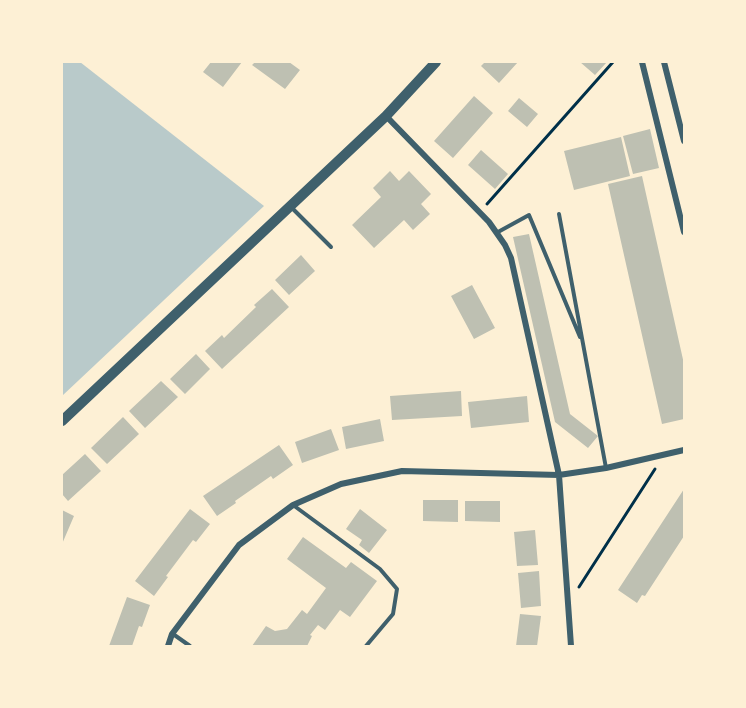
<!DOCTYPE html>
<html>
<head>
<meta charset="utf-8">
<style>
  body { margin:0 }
  #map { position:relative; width:746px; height:708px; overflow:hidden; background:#fdf0d5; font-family:Cabin,sans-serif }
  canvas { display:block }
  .frame { position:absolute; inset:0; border:63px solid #fdf0d5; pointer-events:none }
</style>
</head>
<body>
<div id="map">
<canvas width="746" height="708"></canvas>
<div class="frame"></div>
</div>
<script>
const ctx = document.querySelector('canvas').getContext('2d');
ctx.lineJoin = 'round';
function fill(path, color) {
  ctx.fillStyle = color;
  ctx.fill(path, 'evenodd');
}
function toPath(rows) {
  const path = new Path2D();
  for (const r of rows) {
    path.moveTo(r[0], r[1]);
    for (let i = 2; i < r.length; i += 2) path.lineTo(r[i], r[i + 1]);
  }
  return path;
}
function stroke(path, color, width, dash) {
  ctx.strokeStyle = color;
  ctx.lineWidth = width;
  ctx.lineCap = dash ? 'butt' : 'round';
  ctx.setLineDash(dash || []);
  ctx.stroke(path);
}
const green = toPath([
  [62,62,80,62,264,206,62,396]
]);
const building = toPath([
  [211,62,242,62,223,87,203,72],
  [255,62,289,62,300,70,285,89,252,65],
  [485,62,518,62,499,83,481,66],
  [580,62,607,62,595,75],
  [474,96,493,113,453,158,434,141],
  [519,98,538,114,527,127,508,111],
  [650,129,659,168,633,174,623,136],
  [621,137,630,176,574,190,564,151],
  [481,150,508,174,495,189,468,165],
  [390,171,399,181,409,171,431,194,421,204,430,214,413,230,404,220,374,248,352,225,381,197,373,188],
  [642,176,684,364,684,419,662,424,608,184],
  [529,234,570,414,598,436,588,448,555,422,513,237],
  [301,255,315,271,289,295,275,280],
  [472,285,495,328,474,339,451,296],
  [272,289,289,307,222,369,205,351,222,335,224,338,256,307,254,305],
  [196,354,210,369,185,394,170,379],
  [161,381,178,397,145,428,129,411],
  [461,391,462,416,392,420,390,396],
  [527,396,529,422,471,428,468,402],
  [123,417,139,434,107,464,91,448],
  [380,419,384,441,346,449,342,427],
  [331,429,339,450,302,463,295,442],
  [279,445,293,465,273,479,271,476,235,501,236,503,217,516,203,496],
  [85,454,101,471,68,501,62,494,62,475],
  [684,489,684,536,645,596,642,595,637,603,618,590],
  [423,500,458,500,458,522,423,521],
  [465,501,500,501,500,522,465,521],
  [190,509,210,524,196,542,193,540,166,576,168,577,154,596,135,581],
  [360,509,387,530,369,553,359,545,362,540,346,529],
  [62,510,74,516,62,544],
  [535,530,538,565,517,566,514,532],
  [303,537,346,568,351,562,377,581,350,617,340,610,325,630,318,625,310,635,312,636,307,646,252,646,266,626,275,631,287,629,302,610,307,614,326,588,287,559],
  [539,571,541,606,521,608,518,573],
  [127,597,150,605,142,627,139,626,132,646,109,646],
  [520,614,541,616,537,646,516,646]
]);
const path = toPath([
  [487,204,613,62],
  [579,587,655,469]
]);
const service = toPath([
  [291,207,331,247],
  [559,214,606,468],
  [498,232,529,215,580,337],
  [293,505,380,569,397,589,393,614,366,646],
  [173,634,190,646]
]);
const minor = toPath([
  [642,62,684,232],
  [664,62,684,141],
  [386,116,489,222,505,245,511,258,559,475,571,646],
  [168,646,172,634,239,545,293,505,341,484,402,471,559,475,606,468,684,450]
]);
const tertiary = toPath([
  [62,421,386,116,436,62]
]);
fill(green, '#b9caca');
fill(building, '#bec0b2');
stroke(path, '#003049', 3);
stroke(service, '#3f606c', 4);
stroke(minor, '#3f606c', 6);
stroke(tertiary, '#3f606c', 10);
</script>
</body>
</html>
